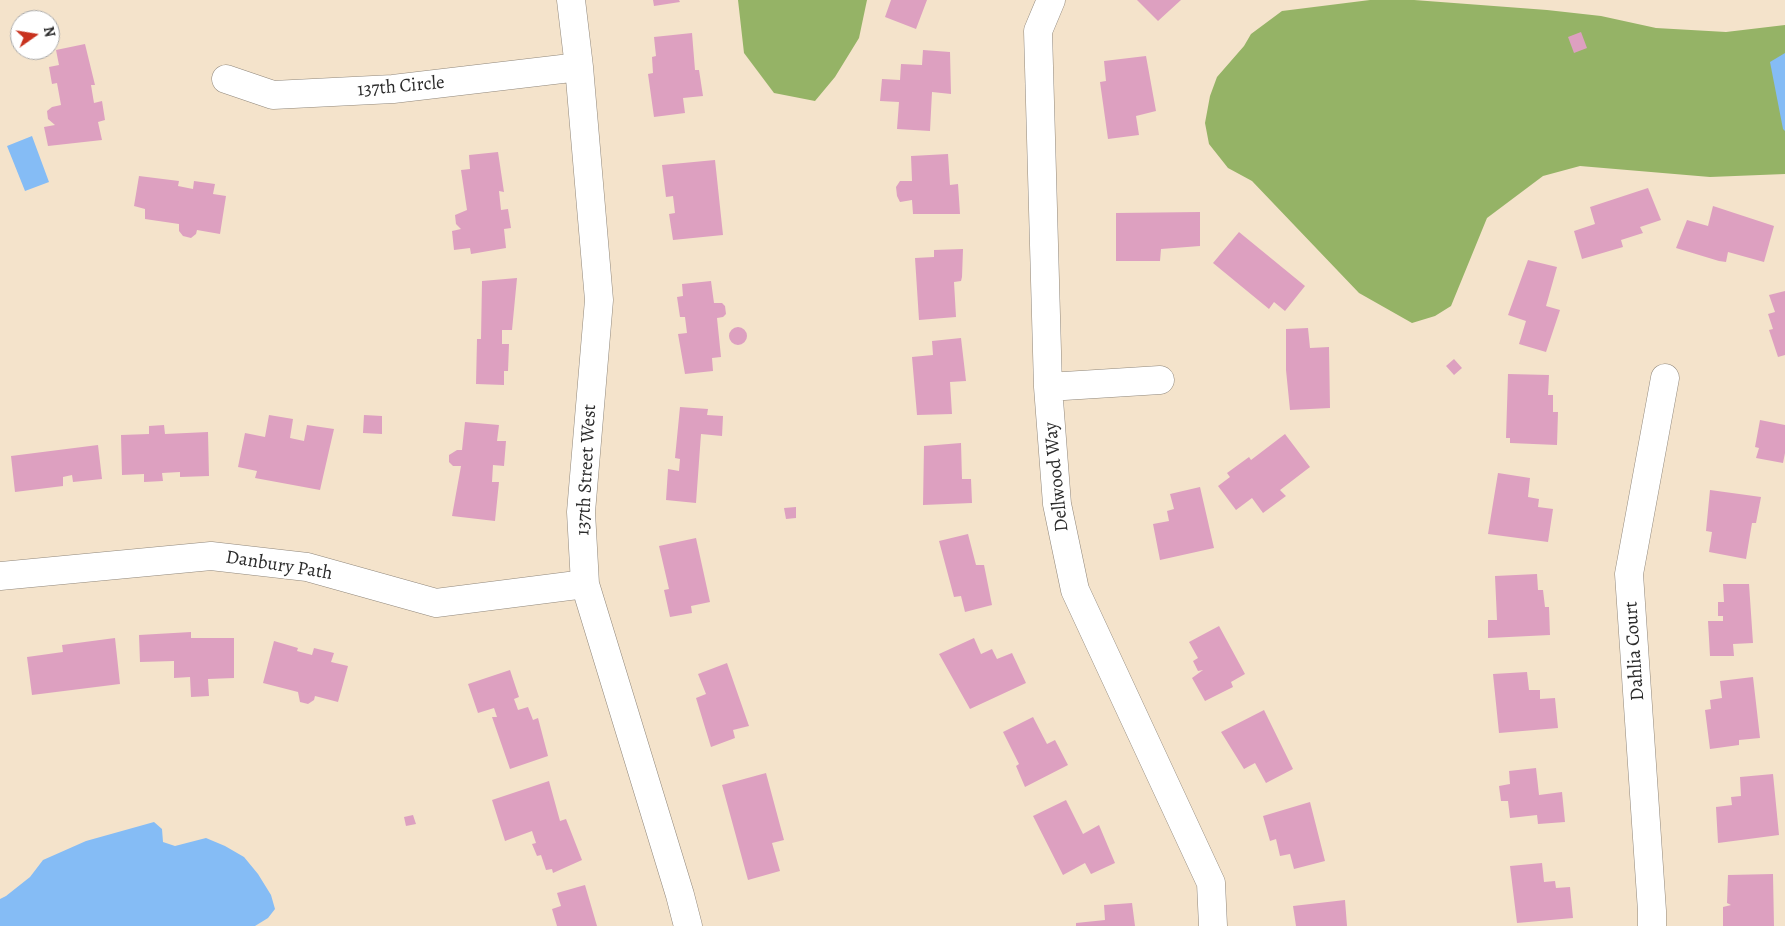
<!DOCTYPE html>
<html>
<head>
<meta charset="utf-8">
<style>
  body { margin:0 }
  #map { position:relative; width:1785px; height:926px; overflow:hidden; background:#f4e3cb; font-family:Alegreya,serif }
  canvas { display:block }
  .north { position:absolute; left:10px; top:10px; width:50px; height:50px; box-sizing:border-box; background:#fff; border:1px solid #aaa; border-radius:50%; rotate:77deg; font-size:14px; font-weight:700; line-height:20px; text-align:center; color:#2b2b2b }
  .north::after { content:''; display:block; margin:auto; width:18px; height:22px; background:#c8321e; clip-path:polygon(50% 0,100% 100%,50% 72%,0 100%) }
</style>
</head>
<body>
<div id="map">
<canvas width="1785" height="926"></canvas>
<div class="north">N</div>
</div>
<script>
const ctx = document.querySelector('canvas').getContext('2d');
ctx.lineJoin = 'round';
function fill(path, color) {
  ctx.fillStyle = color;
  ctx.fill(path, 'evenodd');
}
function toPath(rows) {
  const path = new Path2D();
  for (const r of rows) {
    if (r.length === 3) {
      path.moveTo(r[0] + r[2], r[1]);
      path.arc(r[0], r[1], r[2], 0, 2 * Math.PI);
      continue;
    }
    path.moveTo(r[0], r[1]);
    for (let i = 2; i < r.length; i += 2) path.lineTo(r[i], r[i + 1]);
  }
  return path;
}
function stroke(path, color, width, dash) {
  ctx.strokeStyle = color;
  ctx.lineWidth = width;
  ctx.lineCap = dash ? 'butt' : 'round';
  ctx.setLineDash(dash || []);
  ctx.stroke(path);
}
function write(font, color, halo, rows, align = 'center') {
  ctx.font = font + ' Alegreya,serif';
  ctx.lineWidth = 4.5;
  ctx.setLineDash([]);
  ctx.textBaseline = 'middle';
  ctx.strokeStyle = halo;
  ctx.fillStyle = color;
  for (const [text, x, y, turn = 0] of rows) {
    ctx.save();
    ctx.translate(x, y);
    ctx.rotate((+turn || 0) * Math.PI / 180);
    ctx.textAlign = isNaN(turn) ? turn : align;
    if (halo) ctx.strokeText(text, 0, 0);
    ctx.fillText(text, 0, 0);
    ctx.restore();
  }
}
const forest = toPath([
  [738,0,867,0,859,38,835,77,815,101,774,93,744,53],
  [1370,0,1414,0,1547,10,1601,16,1656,28,1726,32,1785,25,1785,174,1710,177,1580,166,1543,176,1487,218,1451,306,1435,316,1412,323,1359,293,1252,181,1228,168,1209,144,1205,123,1210,96,1217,77,1244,46,1251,34,1282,11]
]);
const water = toPath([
  [1785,53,1785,131,1783,129,1770,62],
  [32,136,49,182,25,191,7,146],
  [154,822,162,829,163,842,175,846,206,838,225,846,244,857,258,874,271,895,275,909,268,918,255,926,0,926,0,899,6,896,30,877,43,860,86,841]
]);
const building = toPath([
  [653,0,679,0,680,2,654,6],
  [891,0,927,0,916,29,885,17],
  [1137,0,1181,0,1158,21],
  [1581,32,1587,48,1574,53,1568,37],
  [692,33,695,70,699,70,703,96,683,98,685,113,654,117,648,74,653,73,652,57,656,56,654,37],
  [85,44,95,85,91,85,94,103,102,101,105,120,98,122,102,140,48,146,44,127,55,125,48,119,47,111,52,107,61,105,57,83,52,84,49,67,59,65,56,50],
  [923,50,950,52,951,94,932,92,930,131,897,129,899,102,880,101,882,79,900,80,901,64,922,65],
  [1146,56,1156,111,1136,116,1139,135,1108,139,1100,82,1106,81,1104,61],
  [498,152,504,192,499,191,501,210,508,209,511,228,504,229,506,248,471,254,470,248,454,250,452,231,461,229,456,224,455,215,467,210,461,170,470,169,469,155],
  [948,154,950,185,958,184,960,214,913,214,912,200,900,202,897,196,896,187,900,181,912,181,911,156],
  [715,160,723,235,673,240,669,214,675,213,673,196,666,197,662,165],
  [139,176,179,181,178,186,193,189,194,181,215,184,213,194,226,196,220,234,197,230,196,234,191,238,183,236,179,231,179,224,145,219,145,209,134,206],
  [1648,188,1661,220,1640,227,1643,233,1621,240,1623,247,1582,259,1574,231,1595,224,1590,207],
  [1713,206,1774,226,1764,262,1728,252,1726,262,1719,261,1676,248,1687,220,1708,226],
  [1200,212,1200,246,1161,249,1160,261,1116,261,1116,213],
  [1239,232,1305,286,1285,311,1274,302,1269,309,1213,263],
  [963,249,962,277,961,281,954,282,956,317,919,320,915,258,934,257,934,250],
  [1528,260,1557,267,1546,306,1560,310,1546,352,1519,344,1526,321,1508,315],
  [517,278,512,330,502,330,502,344,509,344,508,371,504,371,504,385,476,384,477,339,481,339,482,281],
  [711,281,714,303,722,303,725,306,726,314,723,317,717,318,721,357,712,358,713,371,685,374,678,334,687,333,685,317,680,317,677,297,683,296,682,284],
  [1785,291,1785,355,1778,357,1769,330,1773,329,1768,314,1775,312,1769,295],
  [738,336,9],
  [1308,328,1310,348,1329,347,1330,408,1290,410,1286,370,1286,329],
  [961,338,966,381,950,382,952,414,917,415,912,357,933,355,932,341],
  [1454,359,1462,368,1454,375,1446,366],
  [1508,374,1549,375,1548,395,1553,395,1553,412,1558,412,1557,445,1510,443,1510,438,1506,438],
  [680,407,708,409,707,415,723,416,722,436,701,434,696,503,666,500,668,469,679,471,680,459,675,458],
  [269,415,293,419,290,438,304,441,307,425,334,429,320,490,255,478,257,471,238,467,245,433,265,437],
  [364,415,382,416,382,434,363,433],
  [1760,420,1785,425,1785,453,1783,463,1756,458,1759,448,1755,447],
  [465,422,499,425,497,441,506,441,504,466,493,465,492,482,499,482,495,521,452,516,461,466,453,466,449,462,449,455,457,450,462,450],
  [164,425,165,434,208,432,209,476,180,477,180,472,162,473,163,481,144,482,144,474,122,475,121,435,149,434,149,426],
  [1285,434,1310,467,1280,490,1286,496,1263,513,1252,498,1236,510,1218,486,1230,477,1227,473,1249,457,1251,460],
  [961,443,962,479,971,479,972,503,923,505,924,446],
  [98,445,102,479,73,482,72,475,63,477,63,486,15,492,11,456],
  [1498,473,1530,478,1528,497,1539,499,1538,507,1553,509,1548,542,1488,534],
  [1200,487,1214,548,1160,560,1153,524,1169,521,1167,511,1174,509,1170,494],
  [1710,490,1761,497,1756,523,1752,523,1746,559,1709,552,1712,532,1706,531],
  [796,507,796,518,786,519,784,508],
  [968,534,976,565,984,565,992,605,965,612,961,596,954,597,939,541],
  [696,538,710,602,691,606,692,613,670,617,664,590,669,589,659,546],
  [1537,574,1538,590,1543,590,1545,607,1549,607,1550,635,1488,638,1488,620,1497,620,1495,576],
  [1723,584,1749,584,1753,643,1733,644,1734,656,1710,656,1708,621,1723,621,1723,616,1718,616,1718,602,1724,602],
  [1219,626,1245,674,1231,682,1233,687,1205,701,1192,678,1203,670,1198,671,1193,661,1198,658,1189,642],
  [191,632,191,638,234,638,234,678,208,679,209,696,191,697,190,677,174,678,174,661,140,662,139,635],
  [115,638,120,684,32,695,27,657,63,652,62,645],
  [974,638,981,654,992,649,997,659,1012,653,1026,683,970,709,939,654],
  [274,641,298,648,297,651,312,655,314,648,334,653,331,662,348,666,338,702,315,696,314,700,308,704,300,702,298,692,263,683],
  [727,663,749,726,733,730,735,738,711,747,696,698,706,694,698,674],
  [510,670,519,697,514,699,518,710,528,707,533,720,538,718,548,756,510,769,492,717,497,717,494,708,478,713,468,684],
  [1527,672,1529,690,1540,690,1540,699,1555,698,1558,728,1499,733,1493,674],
  [1753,677,1760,738,1739,740,1739,745,1710,749,1705,710,1711,709,1710,700,1722,698,1720,681],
  [1264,710,1293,769,1266,783,1255,763,1244,769,1221,732],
  [1033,717,1047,744,1055,740,1068,765,1025,787,1016,766,1019,764,1003,732],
  [1536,768,1539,795,1562,792,1565,822,1538,824,1537,815,1510,818,1508,801,1501,801,1499,786,1510,784,1509,771],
  [766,773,784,840,772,843,780,871,748,880,722,785],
  [1773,774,1779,835,1718,843,1716,807,1732,805,1731,797,1741,796,1740,777],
  [549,781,560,821,566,819,582,860,553,873,552,869,546,870,541,855,537,856,532,844,536,843,532,831,505,841,492,800],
  [1066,800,1083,834,1099,825,1115,863,1091,874,1085,863,1063,875,1033,816],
  [1310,802,1325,861,1294,869,1290,854,1280,856,1276,839,1270,841,1263,816],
  [413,815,416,824,406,826,404,817],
  [1542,863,1544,882,1555,881,1556,888,1570,887,1573,918,1517,923,1510,866],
  [1773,874,1774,926,1723,926,1723,907,1731,905,1727,903,1728,875],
  [585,885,597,926,557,926,552,909,561,906,557,893],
  [1345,900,1347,926,1296,926,1293,906],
  [1132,903,1135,926,1076,926,1076,923,1105,920,1104,905]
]);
const minor = toPath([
  [571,0,579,67,599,300,581,512,585,584,680,895,688,926],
  [1051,0,1038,31,1048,387,1057,504,1075,590,1211,883,1213,926],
  [226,79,273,95,393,89,579,67],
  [1048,387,1160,380],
  [0,576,211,556,307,567,436,603,585,584],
  [1652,926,1652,911,1629,574,1665,378]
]);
const streetNames = [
  ["137th Circle",401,87,-5],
  ["137th Street West",587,470,-87],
  ["Dellwood Way",1057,477,-96],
  ["Danbury Path",279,566,9],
  ["Dahlia Court",1635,651,-94]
];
fill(forest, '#95b366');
fill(water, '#85bcf5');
fill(building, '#dda0c0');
stroke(minor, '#90877b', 29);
stroke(minor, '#fff', 28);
write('19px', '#2b2b2b', '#fff', streetNames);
</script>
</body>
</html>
